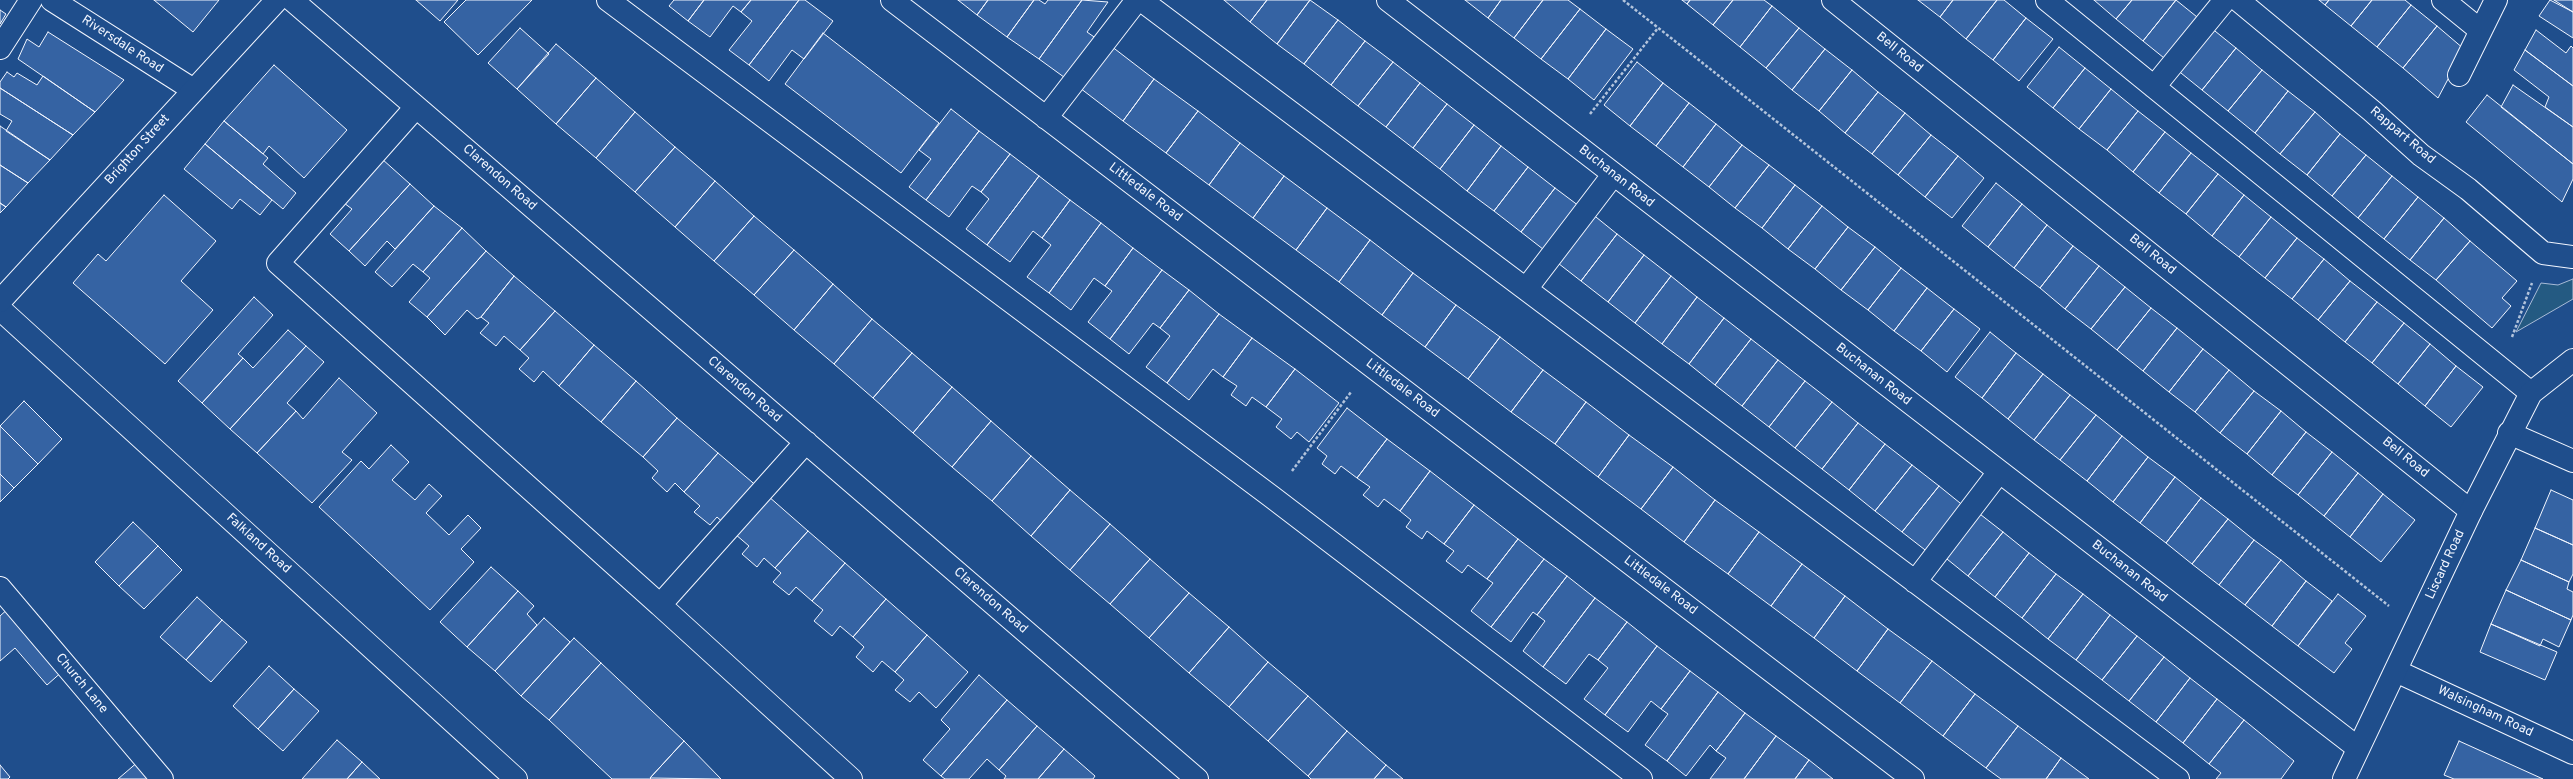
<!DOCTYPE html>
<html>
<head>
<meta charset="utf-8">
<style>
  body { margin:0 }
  canvas { display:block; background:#1f4e8c }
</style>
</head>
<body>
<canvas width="2573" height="779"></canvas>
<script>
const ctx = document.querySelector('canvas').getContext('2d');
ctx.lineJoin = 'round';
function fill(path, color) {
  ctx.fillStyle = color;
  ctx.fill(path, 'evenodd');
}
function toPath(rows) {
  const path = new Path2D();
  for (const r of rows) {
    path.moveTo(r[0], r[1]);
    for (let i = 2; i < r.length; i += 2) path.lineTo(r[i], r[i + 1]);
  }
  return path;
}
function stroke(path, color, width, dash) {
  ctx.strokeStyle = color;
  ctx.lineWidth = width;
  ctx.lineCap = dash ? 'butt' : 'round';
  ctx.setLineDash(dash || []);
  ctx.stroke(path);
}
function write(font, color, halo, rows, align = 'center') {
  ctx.font = font + ' Overpass,sans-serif';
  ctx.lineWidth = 3;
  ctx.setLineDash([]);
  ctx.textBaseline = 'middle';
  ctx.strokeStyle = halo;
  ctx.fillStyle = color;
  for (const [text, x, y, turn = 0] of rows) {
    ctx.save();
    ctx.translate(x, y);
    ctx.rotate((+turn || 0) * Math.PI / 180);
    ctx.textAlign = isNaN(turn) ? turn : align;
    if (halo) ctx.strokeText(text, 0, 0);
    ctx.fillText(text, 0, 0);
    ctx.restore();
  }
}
const green = toPath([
  [2573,279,2573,299,2516,332,2541,283,2558,285,2573,279]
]);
const building = toPath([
  [154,0,219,0,193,32,154,0],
  [416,0,458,0,440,21,416,0],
  [466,0,532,0,478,55,444,22,466,0],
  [674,0,704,0,688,21,669,6,674,0],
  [704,0,751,0,741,12,733,6,710,37,688,21,704,0],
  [751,0,799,0,749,65,729,50,752,21,741,12,751,0],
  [799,0,805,0,833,21,804,59,792,50,769,81,749,65,799,0],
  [958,0,988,0,977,15,958,0],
  [988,0,1034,0,1007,37,977,15,988,0],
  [1034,0,1039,0,1045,4,1048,0,1082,0,1039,59,1007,37,1034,0],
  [1082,0,1108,2,1087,32,1097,39,1068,80,1039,59,1082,0],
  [1224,0,1267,0,1250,22,1224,0],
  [1267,0,1310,0,1277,44,1250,22,1267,0],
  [1310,0,1338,20,1304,64,1277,44,1310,0],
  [1465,0,1501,0,1488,18,1465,0],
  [1501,0,1543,0,1514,38,1488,18,1501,0],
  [1543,0,1568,0,1580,9,1541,59,1514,38,1543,0],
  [1682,0,1690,0,1687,4,1682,0],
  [1690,0,1733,0,1713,25,1687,4,1690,0],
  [1733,0,1764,0,1772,6,1740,47,1713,25,1733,0],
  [1918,0,1953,0,1940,17,1918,0],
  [1953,0,1997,0,1966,39,1940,17,1953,0],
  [1997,0,2004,0,2026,18,1993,60,1966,39,1997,0],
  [2094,0,2132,0,2116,19,2094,0],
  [2132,0,2176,0,2143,41,2116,19,2132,0],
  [2176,0,2202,21,2169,62,2143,41,2176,0],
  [2319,0,2329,0,2325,5,2319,0],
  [2329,0,2372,0,2351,26,2325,5,2329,0],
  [2372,0,2405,0,2411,5,2377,47,2351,26,2372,0],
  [2550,0,2573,12,2573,38,2539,16,2550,0],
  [2554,0,2573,0,2573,12,2554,0],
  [2411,5,2437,26,2403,68,2377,47,2411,5],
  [1772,6,1799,28,1766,68,1740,47,1772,6],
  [1580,9,1606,29,1568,79,1541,59,1580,9],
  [0,10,6,14,0,24,0,10],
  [2026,18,2053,39,2019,81,1993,60,2026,18],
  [1338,20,1365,41,1331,85,1304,64,1338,20],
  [2437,26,2464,49,2438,98,2403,68,2437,26],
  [2210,27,2236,48,2202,90,2176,69,2210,27],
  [520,28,549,54,517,89,488,63,520,28],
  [1799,28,1825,49,1792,90,1766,68,1799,28],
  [1606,29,1633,49,1594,100,1568,79,1606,29],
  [2536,30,2566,53,2571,46,2573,48,2573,86,2525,50,2536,30],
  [48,32,124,80,95,112,18,59,27,39,39,47,48,32],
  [823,33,939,123,901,173,785,84,823,33],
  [1365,41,1393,62,1358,106,1331,85,1365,41],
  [556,44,596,78,556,124,517,89,556,44],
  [1111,46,1154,79,1123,121,1080,88,1111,46],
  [2059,47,2085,68,2053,108,2027,87,2059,47],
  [2236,48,2262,70,2228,111,2202,90,2236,48],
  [1825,49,1852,70,1819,111,1792,90,1825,49],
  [2525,50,2573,86,2573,127,2545,107,2549,97,2514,70,2525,50],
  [1393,62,1420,83,1386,127,1358,106,1393,62],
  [1637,62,1663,83,1630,126,1604,105,1637,62],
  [274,65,347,130,304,178,269,146,263,154,224,121,274,65],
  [2085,68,2111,89,2079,129,2053,108,2085,68],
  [1852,70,1878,92,1845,133,1819,111,1852,70],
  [2262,70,2288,91,2255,133,2228,111,2262,70],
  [7,72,14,77,17,73,37,85,43,76,95,112,73,135,0,88,0,82,7,72],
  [596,78,635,112,596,158,556,124,596,78],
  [1154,79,1198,111,1166,153,1123,121,1154,79],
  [1420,83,1447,104,1413,148,1386,127,1420,83],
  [1663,83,1689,103,1656,146,1630,126,1663,83],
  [2513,85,2573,127,2573,164,2501,107,2513,85],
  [0,88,73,135,50,160,6,131,12,121,0,114,0,88],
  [2111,89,2138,111,2107,150,2079,129,2111,89],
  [2288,91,2315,112,2280,154,2255,133,2288,91],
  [1878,92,1905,113,1872,154,1845,133,1878,92],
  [2487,95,2573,164,2573,179,2562,202,2466,122,2487,95],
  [1689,103,1716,124,1683,167,1656,146,1689,103],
  [1447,104,1474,125,1440,169,1413,148,1447,104],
  [951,109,979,131,926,200,909,187,931,159,919,150,951,109],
  [1198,111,1240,143,1209,185,1166,153,1198,111],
  [2138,111,2165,132,2133,172,2107,150,2138,111],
  [635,112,675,147,635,192,596,158,635,112],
  [2315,112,2340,134,2307,175,2280,154,2315,112],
  [1905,113,1931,135,1898,175,1872,154,1905,113],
  [224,121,268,158,263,164,296,193,283,209,205,144,224,121],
  [1716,124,1742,145,1709,187,1683,167,1716,124],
  [1474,125,1501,146,1467,191,1440,169,1474,125],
  [0,126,50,160,28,183,0,165,0,126],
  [979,131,1010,154,981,192,972,186,949,217,926,200,979,131],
  [2165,132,2191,153,2159,193,2133,172,2165,132],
  [2340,134,2366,155,2332,196,2307,175,2340,134],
  [1931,135,1958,156,1925,197,1898,175,1931,135],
  [1240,143,1284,176,1253,218,1209,185,1240,143],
  [205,144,272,200,260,215,240,199,232,209,184,169,205,144],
  [1742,145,1769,165,1735,208,1709,187,1742,145],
  [1501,146,1528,167,1494,211,1467,191,1501,146],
  [675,147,715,181,675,227,635,192,675,147],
  [2191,153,2218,174,2186,214,2159,193,2191,153],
  [1010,154,1039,176,987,245,966,229,989,199,981,192,1010,154],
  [2366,155,2392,176,2358,218,2332,196,2366,155],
  [1958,156,1984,178,1952,218,1925,197,1958,156],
  [382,159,410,184,349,251,330,234,352,209,344,203,382,159],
  [0,165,28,183,6,207,0,203,0,165],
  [1769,165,1795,185,1762,228,1735,208,1769,165],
  [1528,167,1555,188,1521,232,1494,211,1528,167],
  [2218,174,2244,195,2212,236,2186,214,2218,174],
  [1039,176,1070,200,1042,238,1033,231,1010,262,987,245,1039,176],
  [1284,176,1327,208,1296,250,1253,218,1284,176],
  [2392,176,2418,197,2384,239,2358,218,2392,176],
  [715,181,754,216,714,261,675,227,715,181],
  [1996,183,2022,204,1988,247,1962,226,1996,183],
  [410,184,434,206,395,249,387,241,365,266,349,251,410,184],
  [1795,185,1822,206,1788,249,1762,228,1795,185],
  [1555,188,1583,209,1548,253,1521,232,1555,188],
  [164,195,216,241,181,281,213,310,165,364,73,283,98,254,106,261,164,195],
  [2244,195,2271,217,2239,257,2212,236,2244,195],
  [2418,197,2444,218,2410,260,2384,239,2418,197],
  [1070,200,1101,223,1049,293,1027,277,1051,245,1042,238,1070,200],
  [0,203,6,207,0,213,0,203],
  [2022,204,2047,225,2014,268,1988,247,2022,204],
  [434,206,462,228,423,272,413,264,392,287,375,272,434,206],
  [1822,206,1848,227,1815,269,1788,249,1822,206],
  [1327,208,1370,240,1339,282,1296,250,1327,208],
  [1591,213,1617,234,1581,281,1554,260,1591,213],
  [754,216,794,250,754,295,714,261,754,216],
  [2271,217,2297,238,2265,278,2239,257,2271,217],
  [2444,218,2470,241,2436,280,2410,260,2444,218],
  [1101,223,1133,248,1105,286,1094,278,1071,310,1049,293,1101,223],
  [2047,225,2073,246,2040,288,2014,268,2047,225],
  [1848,227,1875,247,1841,290,1815,269,1848,227],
  [462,228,486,251,427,317,409,302,430,278,423,272,462,228],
  [1617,234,1644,255,1608,302,1581,281,1617,234],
  [2297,238,2324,259,2292,299,2265,278,2297,238],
  [1370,240,1413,273,1382,315,1339,282,1370,240],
  [2470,241,2517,281,2502,298,2511,306,2492,328,2436,280,2470,241],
  [2073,246,2099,266,2065,309,2040,288,2073,246],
  [1875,247,1901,268,1868,310,1841,290,1875,247],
  [1133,248,1162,270,1110,339,1088,322,1112,291,1105,286,1133,248],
  [794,250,833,284,794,330,754,295,794,250],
  [486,251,514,276,481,317,477,319,467,310,445,335,427,317,486,251],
  [1644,255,1671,276,1635,323,1608,302,1644,255],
  [2324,259,2350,281,2318,320,2292,299,2324,259],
  [2099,266,2125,287,2091,329,2065,309,2099,266],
  [1901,268,1927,288,1894,331,1868,310,1901,268],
  [1162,270,1189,290,1160,328,1153,323,1129,354,1110,339,1162,270],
  [1413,273,1456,305,1425,347,1382,315,1413,273],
  [514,276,555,311,520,350,504,336,496,346,480,333,489,323,481,317,514,276],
  [1671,276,1697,297,1662,344,1635,323,1671,276],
  [2350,281,2377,302,2345,342,2318,320,2350,281],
  [833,284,872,319,834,364,794,330,833,284],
  [2125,287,2151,308,2117,350,2091,329,2125,287],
  [1927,288,1954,309,1921,351,1894,331,1927,288],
  [1189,290,1219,314,1167,383,1146,367,1170,336,1160,328,1189,290],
  [254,297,273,315,238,354,243,358,202,403,178,381,254,297],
  [1697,297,1724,318,1689,364,1662,344,1697,297],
  [2377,302,2404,323,2372,363,2345,342,2377,302],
  [1456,305,1500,337,1468,379,1425,347,1456,305],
  [2151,308,2177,328,2143,371,2117,350,2151,308],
  [1954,309,1980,329,1947,372,1921,351,1954,309],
  [555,311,594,345,559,386,543,371,534,382,519,369,529,358,520,350,555,311],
  [1219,314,1252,338,1223,377,1213,369,1189,400,1167,383,1219,314],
  [1724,318,1751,339,1715,385,1689,364,1724,318],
  [872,319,912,353,873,398,834,364,872,319],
  [2404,323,2430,344,2398,384,2372,363,2404,323],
  [2177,328,2203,349,2169,392,2143,371,2177,328],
  [288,330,306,346,230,429,202,403,243,358,253,368,288,330],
  [1990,332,2016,353,1982,398,1955,377,1990,332],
  [1500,337,1543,370,1511,412,1468,379,1500,337],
  [1252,338,1295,369,1266,407,1252,397,1246,406,1231,395,1237,386,1223,377,1252,338],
  [1751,339,1778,360,1742,406,1715,385,1751,339],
  [2430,344,2456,366,2425,406,2398,384,2430,344],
  [594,345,636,381,601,422,559,386,594,345],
  [306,346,324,362,287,403,296,411,257,453,230,429,306,346],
  [2203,349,2229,370,2195,412,2169,392,2203,349],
  [912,353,952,387,913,433,873,398,912,353],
  [2016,353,2043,374,2008,419,1982,398,2016,353],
  [1778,360,1805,381,1769,427,1742,406,1778,360],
  [2456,366,2483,387,2451,427,2425,406,2456,366],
  [1295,369,1339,403,1309,442,1297,432,1291,439,1276,427,1282,419,1266,407,1295,369],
  [1543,370,1586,402,1555,444,1511,412,1543,370],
  [2229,370,2254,391,2220,433,2195,412,2229,370],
  [2043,374,2070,395,2034,440,2008,419,2043,374],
  [339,378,377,413,342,452,352,460,312,503,257,453,296,411,303,419,339,378],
  [636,381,677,418,643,457,601,422,636,381],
  [1805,381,1832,402,1795,448,1769,427,1805,381],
  [952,387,991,421,952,467,913,433,952,387],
  [2254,391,2281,411,2247,454,2220,433,2254,391],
  [2070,395,2096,415,2060,460,2034,440,2070,395],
  [24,401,62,439,38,464,0,426,24,401],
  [1586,402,1629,435,1598,477,1555,444,1586,402],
  [1832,402,1858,423,1822,469,1795,448,1832,402],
  [1347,408,1387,439,1357,478,1341,466,1335,474,1322,464,1327,456,1317,448,1347,408],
  [2281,411,2306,432,2272,475,2247,454,2281,411],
  [2096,415,2122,436,2087,481,2060,460,2096,415],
  [677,418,718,453,684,492,675,483,667,492,652,478,658,471,643,457,677,418],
  [991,421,1031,456,992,501,952,467,991,421],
  [1858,423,1885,444,1849,490,1822,469,1858,423],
  [0,426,38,464,14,488,0,474,0,426],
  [2306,432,2332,452,2298,495,2272,475,2306,432],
  [1629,435,1673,467,1641,509,1598,477,1629,435],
  [2122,436,2148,457,2113,502,2087,481,2122,436],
  [1387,439,1430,471,1400,511,1384,499,1378,507,1363,495,1370,487,1357,478,1387,439],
  [1885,444,1912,465,1875,511,1849,490,1885,444],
  [391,445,409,462,392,480,415,500,429,484,442,496,426,513,449,535,468,515,481,528,461,549,474,562,430,610,319,507,361,461,369,469,391,445],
  [2332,452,2358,473,2324,516,2298,495,2332,452],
  [718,453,759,488,727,526,717,517,710,525,694,512,700,506,684,492,718,453],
  [1031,456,1070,490,1031,536,992,501,1031,456],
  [2148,457,2175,477,2140,523,2113,502,2148,457],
  [1912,465,1939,486,1902,532,1875,511,1912,465],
  [1673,467,1715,500,1684,542,1641,509,1673,467],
  [1430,471,1474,505,1444,544,1427,531,1422,539,1406,527,1411,520,1400,511,1430,471],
  [2358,473,2383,494,2350,537,2324,516,2358,473],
  [0,474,14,488,0,502,0,474],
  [2175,477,2201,498,2166,543,2140,523,2175,477],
  [1939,486,1965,507,1929,553,1902,532,1939,486],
  [1070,490,1110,524,1070,570,1031,536,1070,490],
  [2551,490,2573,500,2573,545,2535,528,2551,490],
  [2383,494,2415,520,2381,562,2350,537,2383,494],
  [768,496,808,531,775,568,764,558,757,567,742,554,749,546,735,534,768,496],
  [2201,498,2228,519,2192,564,2166,543,2201,498],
  [1715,500,1759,532,1728,574,1684,542,1715,500],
  [1474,505,1518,539,1487,579,1468,565,1462,573,1446,561,1454,551,1444,544,1474,505],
  [1976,511,2003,532,1968,576,1942,555,1976,511],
  [2228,519,2254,540,2219,585,2192,564,2228,519],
  [133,522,158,546,119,586,95,562,133,522],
  [1110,524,1150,559,1110,604,1070,570,1110,524],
  [2535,528,2573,545,2573,574,2569,582,2521,560,2535,528],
  [808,531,845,563,812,601,796,587,789,595,773,582,781,573,775,568,808,531],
  [1759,532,1802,564,1771,606,1728,574,1759,532],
  [2003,532,2029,553,1995,597,1968,576,2003,532],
  [1518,539,1544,559,1491,627,1471,611,1493,583,1487,579,1518,539],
  [2254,540,2281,560,2245,605,2219,585,2254,540],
  [158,546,182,570,144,609,119,586,158,546],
  [2029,553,2056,574,2022,618,1995,597,2029,553],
  [1150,559,1189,593,1149,638,1110,604,1150,559],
  [1544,559,1567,576,1537,615,1533,612,1511,642,1491,627,1544,559],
  [2281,560,2306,581,2272,626,2245,605,2281,560],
  [2521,560,2569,582,2567,589,2573,592,2573,615,2571,620,2506,590,2521,560],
  [845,563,886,599,853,637,840,626,832,636,814,621,823,610,812,601,845,563],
  [1802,564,1845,596,1814,638,1771,606,1802,564],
  [491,567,518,591,467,647,440,622,491,567],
  [2056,574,2083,594,2048,639,2022,618,2056,574],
  [1567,576,1595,598,1543,667,1523,651,1545,621,1537,615,1567,576],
  [2306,581,2332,601,2298,646,2272,626,2306,581],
  [2506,590,2571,620,2559,647,2543,639,2540,646,2491,624,2506,590],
  [518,591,534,606,527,614,537,625,495,671,467,647,518,591],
  [1189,593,1229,627,1189,673,1149,638,1189,593],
  [2083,594,2110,615,2076,660,2048,639,2083,594],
  [2338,594,2366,616,2345,643,2352,649,2334,673,2298,646,2338,594],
  [1845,596,1888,629,1857,671,1814,638,1845,596],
  [197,597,222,620,186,660,160,637,197,597],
  [1595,598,1627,622,1598,660,1589,654,1566,684,1543,667,1595,598],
  [886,599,927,635,895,672,882,661,873,672,856,657,864,647,853,637,886,599],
  [10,607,64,670,47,685,15,648,0,661,0,616,10,607],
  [2110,615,2137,636,2102,680,2076,660,2110,615],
  [544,618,570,642,521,696,495,671,544,618],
  [222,620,247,642,211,682,186,660,222,620],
  [1627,622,1657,646,1605,715,1584,699,1608,668,1598,660,1627,622],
  [2491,624,2557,652,2545,680,2480,652,2491,624],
  [1229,627,1268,662,1229,707,1189,673,1229,627],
  [1888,629,1932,661,1900,703,1857,671,1888,629],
  [927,635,968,672,936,708,919,692,910,702,895,690,904,680,895,672,927,635],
  [2137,636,2164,657,2129,701,2102,680,2137,636],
  [574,638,601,663,549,720,521,696,574,638],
  [1657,646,1690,671,1661,709,1651,701,1628,732,1605,715,1657,646],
  [2164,657,2190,678,2156,722,2129,701,2164,657],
  [1932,661,1975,694,1943,736,1900,703,1932,661],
  [1268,662,1308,696,1268,741,1229,707,1268,662],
  [601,663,684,741,650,778,651,779,612,779,549,720,601,663],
  [269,666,294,689,258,729,233,706,269,666],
  [1690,671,1718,692,1667,761,1645,745,1668,714,1661,709,1690,671],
  [979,675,1007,700,941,776,923,760,950,729,941,720,979,675],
  [2190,678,2217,699,2183,743,2156,722,2190,678],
  [294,689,319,711,283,751,258,729,294,689],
  [1718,692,1745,713,1716,751,1710,745,1686,776,1667,761,1718,692],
  [1975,694,2018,726,1986,768,1943,736,1975,694],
  [1308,696,1347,731,1308,776,1268,741,1308,696],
  [2217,699,2244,720,2209,764,2183,743,2217,699],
  [1007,700,1037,726,999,770,987,759,969,779,945,779,941,776,1007,700],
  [1745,713,1776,736,1744,779,1710,779,1726,758,1716,751,1745,713],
  [2244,720,2294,761,2281,779,2216,779,2221,773,2209,764,2244,720],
  [1037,726,1064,749,1038,779,1004,779,1006,776,999,770,1037,726],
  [2018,726,2061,758,2046,779,2001,779,1986,768,2018,726],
  [1347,731,1386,765,1374,779,1311,779,1308,776,1347,731],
  [1776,736,1809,760,1795,779,1744,779,1776,736],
  [337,740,362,762,347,779,302,779,337,740],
  [684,741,721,779,650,778,684,741],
  [2459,741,2543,779,2454,779,2444,775,2459,741],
  [1064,749,1095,776,1093,779,1038,779,1064,749],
  [2061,758,2089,779,2046,779,2061,758],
  [1809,760,1833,779,1795,779,1809,760],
  [139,761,155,779,118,779,139,761],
  [362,762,380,779,347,779,362,762],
  [0,765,10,777,8,779,0,779,0,765],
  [1386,765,1403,779,1374,779,1386,765]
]);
const path = toPath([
  [1623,0,2389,606],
  [1590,114,1658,28],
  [2512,337,2532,283],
  [1292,471,1351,392]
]);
const minor = toPath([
  [52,0,192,89],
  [292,0,1197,779],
  [608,0,1272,497,1641,779],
  [892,0,1913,779],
  [1141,0,2178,779],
  [1388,0,2358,748],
  [1833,0,2471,511],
  [2047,0,2531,393],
  [2238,0,2372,111,2421,155,2468,189,2543,253,2573,257],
  [2443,0,2480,30],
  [0,48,31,0],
  [2459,75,2496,0],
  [2154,87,2225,0],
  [416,107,278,263,660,605,806,442],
  [1046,118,1137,0],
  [1526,289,1613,175],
  [0,309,516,779],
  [2509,433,2573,461],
  [1915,582,1999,472],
  [0,588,162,779],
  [660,605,851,779],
  [2396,671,2573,753]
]);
const major = toPath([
  [0,301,277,0],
  [2344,779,2471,511,2531,393,2573,360]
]);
const streetNames = [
  ["Riversdale Road",122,45,33],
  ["Bell Road",1899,53,39],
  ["Rappart Road",2402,136,40],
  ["Brighton Street",138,150,-48],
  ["Buchanan Road",1616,177,38],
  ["Clarendon Road",499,178,41],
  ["Littledale Road",1145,193,37],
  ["Bell Road",2152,255,39],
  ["Buchanan Road",1873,375,38],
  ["Littledale Road",1402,389,37],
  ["Clarendon Road",744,390,41],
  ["Bell Road",2405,458,39],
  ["Falkland Road",258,544,42],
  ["Liscard Road",2446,565,-65],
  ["Buchanan Road",2129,572,38],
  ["Littledale Road",1660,586,37],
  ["Clarendon Road",990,601,41],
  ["Church Lane",81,684,50],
  ["Walsingham Road",2485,712,25]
];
fill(green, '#245a82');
stroke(green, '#a8bbd7', 1);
fill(building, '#3563a3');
stroke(building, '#f2f6ff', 1);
stroke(minor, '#f2f6ff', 24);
stroke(major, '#f2f6ff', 24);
stroke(path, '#b3c4dc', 2.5, [3, 2]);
stroke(minor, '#1f4e8c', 22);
stroke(major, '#1f4e8c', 22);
write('13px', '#f2f6ff', '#1f4e8c', streetNames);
</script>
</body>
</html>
